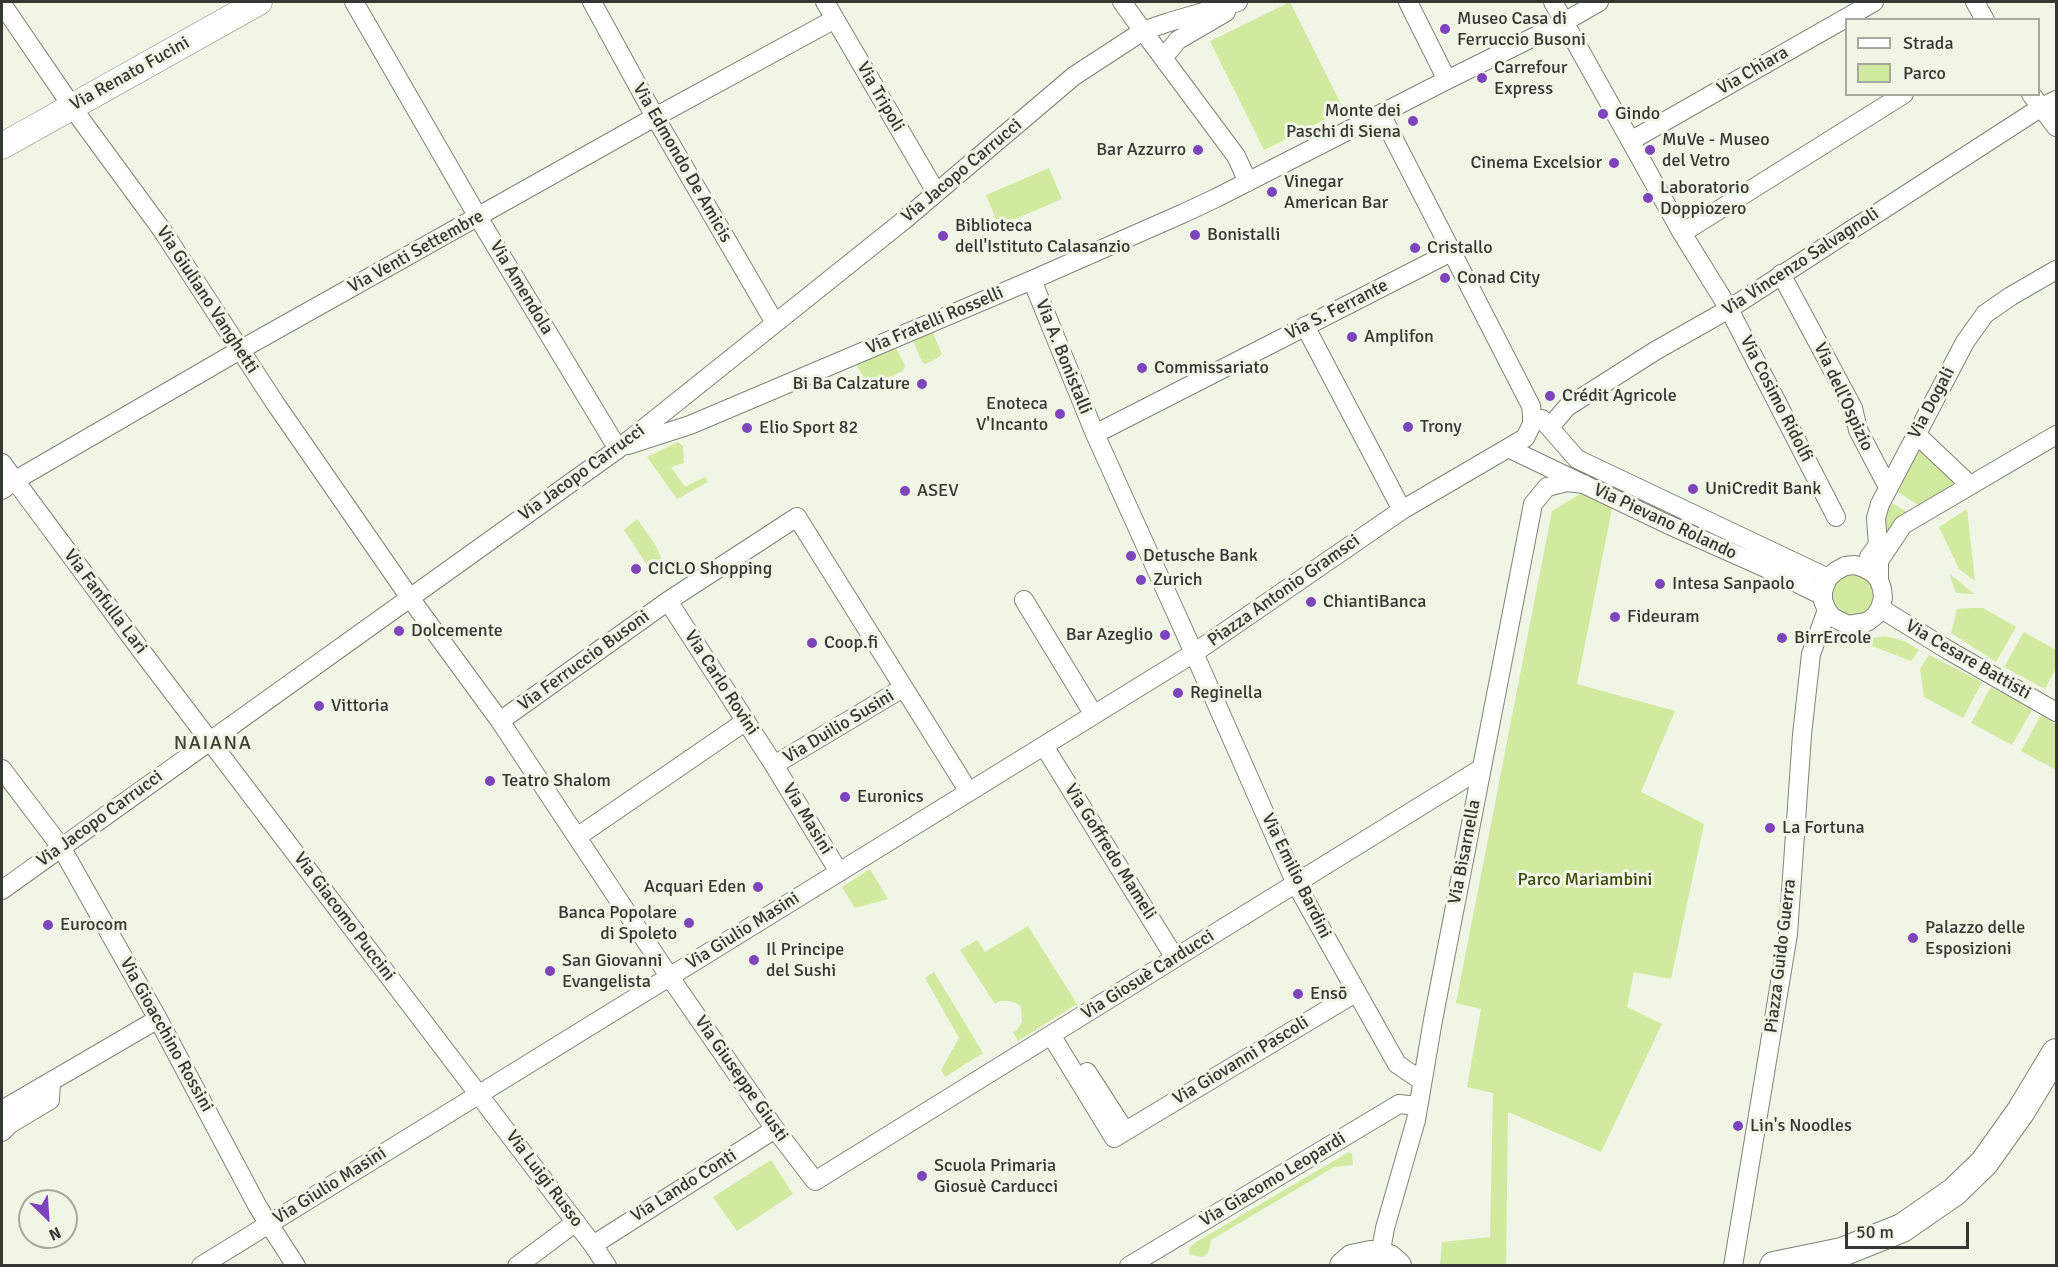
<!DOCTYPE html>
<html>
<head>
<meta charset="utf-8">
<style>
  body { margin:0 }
  #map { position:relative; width:2058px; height:1267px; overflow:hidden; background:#f0f5e6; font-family:Signika,sans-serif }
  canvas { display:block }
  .frame { position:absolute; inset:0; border:3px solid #353732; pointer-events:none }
  .legend { position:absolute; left:1845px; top:18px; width:195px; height:78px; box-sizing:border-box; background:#f0f5e6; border:2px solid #a5a99e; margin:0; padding:8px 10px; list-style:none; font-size:18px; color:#353732 }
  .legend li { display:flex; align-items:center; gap:12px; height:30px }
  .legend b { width:30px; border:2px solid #a5a99e }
  .north { position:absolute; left:18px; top:1189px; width:60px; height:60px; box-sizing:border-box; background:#f0f5e6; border:2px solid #a5a99e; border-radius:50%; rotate:155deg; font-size:16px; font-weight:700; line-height:24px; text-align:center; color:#353732 }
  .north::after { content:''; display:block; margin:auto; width:21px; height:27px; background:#7d44bb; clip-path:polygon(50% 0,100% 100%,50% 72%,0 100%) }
  .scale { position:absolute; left:1845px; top:1222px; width:124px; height:27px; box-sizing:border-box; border:3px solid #353732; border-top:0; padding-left:8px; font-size:18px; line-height:21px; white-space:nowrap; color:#353732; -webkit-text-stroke:4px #f0f5e6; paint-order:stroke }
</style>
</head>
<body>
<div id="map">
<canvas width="2058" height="1267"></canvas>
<div class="frame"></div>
<ul class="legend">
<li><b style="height:8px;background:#fff"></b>Strada</li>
<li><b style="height:16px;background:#d2ea9f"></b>Parco</li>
</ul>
<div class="north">N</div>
<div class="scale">50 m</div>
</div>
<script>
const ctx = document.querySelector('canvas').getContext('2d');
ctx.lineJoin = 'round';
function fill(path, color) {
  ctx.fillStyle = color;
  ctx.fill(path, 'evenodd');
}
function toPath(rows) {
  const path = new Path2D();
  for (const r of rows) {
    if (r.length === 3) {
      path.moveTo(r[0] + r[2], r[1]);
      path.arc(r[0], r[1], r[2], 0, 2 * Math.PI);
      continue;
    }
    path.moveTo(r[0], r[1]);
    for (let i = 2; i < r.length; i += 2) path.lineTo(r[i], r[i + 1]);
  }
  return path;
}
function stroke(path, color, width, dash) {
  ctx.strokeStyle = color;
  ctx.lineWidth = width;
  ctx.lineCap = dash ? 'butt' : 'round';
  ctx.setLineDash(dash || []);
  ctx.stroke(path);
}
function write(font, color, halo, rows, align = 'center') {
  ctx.font = font + ' Signika,sans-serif';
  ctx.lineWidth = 6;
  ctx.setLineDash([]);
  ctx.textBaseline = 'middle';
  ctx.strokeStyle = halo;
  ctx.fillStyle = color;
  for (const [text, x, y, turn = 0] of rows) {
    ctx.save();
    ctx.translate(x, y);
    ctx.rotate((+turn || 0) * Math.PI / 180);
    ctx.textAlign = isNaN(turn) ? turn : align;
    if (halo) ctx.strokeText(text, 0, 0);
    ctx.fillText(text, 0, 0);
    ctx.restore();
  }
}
const green = toPath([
  [1290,2,1344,110,1264,150,1210,41],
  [1049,168,1062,199,999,226,986,195],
  [929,324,942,354,936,359,925,364,922,362,909,332],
  [892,339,905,366,903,371,869,386,851,356],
  [678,442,683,446,684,463,671,467,685,487,705,477,708,482,677,499,647,457],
  [1919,448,1957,481,1920,506,1898,492],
  [1585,491,1613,504,1577,684,1675,711,1641,792,1704,824,1671,979,1634,972,1627,1007,1662,1024,1601,1152,1508,1112,1506,1265,1440,1266,1442,1242,1490,1237,1493,1093,1467,1087,1481,1009,1456,1003,1552,511],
  [1892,503,1907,512,1874,557,1885,532,1886,514],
  [1967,509,1975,581,1959,569,1939,527],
  [637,519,656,546,661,558,660,567,653,574,624,530],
  [1853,595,22],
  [1949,573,1974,594,1956,593],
  [1971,608,1983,608,2016,627,1996,662,1951,633,1957,609],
  [2024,632,2056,650,2056,668,2045,689,2004,667],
  [1885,636,1904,641,1919,650,1911,661,1862,642,1825,646,1827,642,1834,638,1860,640],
  [1929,655,1982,682,1963,718,1924,697,1920,669],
  [1991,687,2032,710,2012,745,1971,723],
  [2041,715,2056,724,2056,770,2021,751],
  [870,869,888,899,855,908,842,887],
  [1028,926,1077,1004,1018,1041,1013,1032,1017,1030,1022,1022,1021,1007,1018,1004,1009,1001,1000,1001,995,1004,960,950,977,940,985,952],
  [934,972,983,1053,945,1077,941,1070,959,1038,925,978],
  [1349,1152,1352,1154,1353,1165,1334,1167,1211,1240,1208,1253,1203,1257,1190,1255,1189,1248,1196,1242],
  [771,1160,793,1194,737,1231,713,1197]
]);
const street = toPath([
  [354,2,478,217,618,449],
  [592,2,655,117,775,323],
  [825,2,936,192],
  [1238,2,1169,22,1143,31,1236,156,1248,182],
  [1553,2,1682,233,1729,309,1836,517],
  [1975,2,1985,20],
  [2,4,82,121,162,230,275,403,410,598,500,721,669,976,775,1129,815,1181,1482,768],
  [1164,57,1178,40,1226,12],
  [1447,80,1564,22,1599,2],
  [2031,94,2056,127],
  [1381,114,1531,406,1532,415,1532,424,1525,438,1402,510],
  [1632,140,1874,2],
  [1682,233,1904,94],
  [1781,274,1853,408,1858,430,1888,487],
  [1032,280,1095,434,1194,653,1402,510,1305,326],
  [1542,419,1577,459,1828,578],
  [1550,427,1567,407,1655,351,1729,309,2040,108,2056,100],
  [1095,434,1451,252],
  [1916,434,1970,485],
  [628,445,690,425,1032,280,1184,213,1216,198,1447,80,1408,2],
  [1508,448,1667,524,1777,573,1823,596],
  [2,463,143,653,593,1245,607,1266],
  [2,490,14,481,240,350,655,117,835,19],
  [1869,557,1878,545,1876,518,1880,504,1965,342,1985,314,2011,296,2056,270],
  [1879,580,1873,573,1864,568,1855,565,1845,566,1836,571,1828,578,1823,591,1823,601,1827,610,1832,617,1848,625,1867,622,1875,616,1880,608,1883,598,1882,589,1879,580,1879,561,1903,525,2056,435],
  [1024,600,1094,715],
  [668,601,774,765,839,872],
  [1880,608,1948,650,2056,712],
  [500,721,668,601,797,517,969,792],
  [1044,746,1175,958],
  [774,765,903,688],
  [2,769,61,847,158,1019,258,1207,296,1266],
  [577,837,746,721],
  [2,890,618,449,903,221,1074,76,1143,31,1122,2],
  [1051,1035,1114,1138,1357,992],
  [1087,1072,1125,1131],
  [10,1124,50,1100,51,1081],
  [2,1132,10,1124,2,1110,158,1019],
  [593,1245,775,1129],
  [1380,1256,1385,1228,1416,1120,1433,1020,1533,504,1547,487,1567,482,1584,484],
  [201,1266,1194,653,1296,884,1397,1064,1422,1081],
  [517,1266,576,1222],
  [1129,1266,1399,1104,1418,1106],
  [1733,1266,1788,934,1802,735,1811,654,1827,610]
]);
const secondary = toPath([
  [2,146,259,2]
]);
const primary = toPath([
  [1344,1266,1352,1259,1371,1255,1389,1259,1397,1266],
  [1774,1266,1842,1252,1902,1228,1954,1192,1984,1163,2021,1111,2056,1053]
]);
const markers = [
  [1445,29,6,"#7d44bb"],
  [1482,78,6,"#7d44bb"],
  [1603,114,6,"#7d44bb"],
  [1413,121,6,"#7d44bb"],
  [1198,150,6,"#7d44bb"],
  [1650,150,6,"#7d44bb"],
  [1614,163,6,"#7d44bb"],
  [1272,192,6,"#7d44bb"],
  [1648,198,6,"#7d44bb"],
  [1195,235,6,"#7d44bb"],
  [943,236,6,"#7d44bb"],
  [1415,248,6,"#7d44bb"],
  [1445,278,6,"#7d44bb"],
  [1352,337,6,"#7d44bb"],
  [1142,368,6,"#7d44bb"],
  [922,384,6,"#7d44bb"],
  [1550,396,6,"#7d44bb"],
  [1060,414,6,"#7d44bb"],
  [1408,427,6,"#7d44bb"],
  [747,428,6,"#7d44bb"],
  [1693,489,6,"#7d44bb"],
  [905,491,6,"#7d44bb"],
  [1131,556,6,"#7d44bb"],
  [636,569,6,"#7d44bb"],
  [1141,580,6,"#7d44bb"],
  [1660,584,6,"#7d44bb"],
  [1311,602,6,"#7d44bb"],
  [1615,617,6,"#7d44bb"],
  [399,631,6,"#7d44bb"],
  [1165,635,6,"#7d44bb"],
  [1782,638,6,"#7d44bb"],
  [812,643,6,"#7d44bb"],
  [1178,693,6,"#7d44bb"],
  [319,706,6,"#7d44bb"],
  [490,781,6,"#7d44bb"],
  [845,797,6,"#7d44bb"],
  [1770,828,6,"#7d44bb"],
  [758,887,6,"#7d44bb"],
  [689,923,6,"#7d44bb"],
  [48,925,6,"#7d44bb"],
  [1913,938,6,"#7d44bb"],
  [754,960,6,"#7d44bb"],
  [550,971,6,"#7d44bb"],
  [1298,994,6,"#7d44bb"],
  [1738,1126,6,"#7d44bb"],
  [922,1176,6,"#7d44bb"]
];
const poiNames = [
  ["Museo Casa di",1457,19],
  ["Ferruccio Busoni",1457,40],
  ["Carrefour",1494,68],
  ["Express",1494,89],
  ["Monte dei",1401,111,"right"],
  ["Paschi di Siena",1401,132,"right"],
  ["Gindo",1615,114],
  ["MuVe - Museo",1662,140],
  ["del Vetro",1662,161],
  ["Bar Azzurro",1186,150,"right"],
  ["Cinema Excelsior",1602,163,"right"],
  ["Vinegar",1284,182],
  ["American Bar",1284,203],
  ["Laboratorio",1660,188],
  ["Doppiozero",1660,209],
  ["Biblioteca",955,226],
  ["dell'Istituto Calasanzio",955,247],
  ["Bonistalli",1207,235],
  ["Cristallo",1427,248],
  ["Conad City",1457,278],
  ["Amplifon",1364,337],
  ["Commissariato",1154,368],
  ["Bi Ba Calzature",910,384,"right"],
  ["Crédit Agricole",1562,396],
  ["Enoteca",1048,404,"right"],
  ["V'Incanto",1048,425,"right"],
  ["Trony",1420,427],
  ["Elio Sport 82",759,428],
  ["UniCredit Bank",1705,489],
  ["ASEV",917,491],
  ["Detusche Bank",1143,556],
  ["CICLO Shopping",648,569],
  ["Zurich",1153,580],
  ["Intesa Sanpaolo",1672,584],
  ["ChiantiBanca",1323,602],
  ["Fideuram",1627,617],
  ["Dolcemente",411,631],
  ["Bar Azeglio",1153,635,"right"],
  ["BirrErcole",1794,638],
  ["Coop.fi",824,643],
  ["Reginella",1190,693],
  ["Vittoria",331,706],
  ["Teatro Shalom",502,781],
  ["Euronics",857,797],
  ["La Fortuna",1782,828],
  ["Acquari Eden",746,887,"right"],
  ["Banca Popolare",677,913,"right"],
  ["di Spoleto",677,934,"right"],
  ["Eurocom",60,925],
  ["Palazzo delle",1925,928],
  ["Esposizioni",1925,949],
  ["Il Principe",766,950],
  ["del Sushi",766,971],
  ["San Giovanni",562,961],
  ["Evangelista",562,982],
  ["Ensō",1310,994],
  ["Lin's Noodles",1750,1126],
  ["Scuola Primaria",934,1166],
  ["Giosuè Carducci",934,1187]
];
const streetNames = [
  ["Via Chiara",1753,71,-30],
  ["Via Renato Fucini",130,74,-29],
  ["Via Tripoli",880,97,60],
  ["Via Edmondo De Amicis",682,163,60],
  ["Via Jacopo Carrucci",962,171,-40],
  ["Via Venti Settembre",416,252,-29],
  ["Via Vincenzo Salvagnoli",1801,262,-33],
  ["Via Amendola",521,288,59],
  ["Via Giuliano Vanghetti",207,300,57],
  ["Via S. Ferrante",1337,310,-27],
  ["Via Fratelli Rosselli",935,321,-23],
  ["Via A. Bonistalli",1063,357,68],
  ["Via dell'Ospizio",1843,397,65],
  ["Via Cosimo Ridolfi",1776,399,63],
  ["Via Dogali",1932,403,-62],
  ["Via Jacopo Carrucci",582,473,-36],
  ["Via Pievano Rolando",1665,522,25],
  ["Piazza Antonio Gramsci",1284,591,-35],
  ["Via Fanfulla Lari",105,602,53],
  ["Via Cesare Battisti",1968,660,30],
  ["Via Ferruccio Busoni",584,661,-36],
  ["Via Carlo Rovini",721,683,57],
  ["Via Duilio Susini",839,727,-31],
  ["Via Jacopo Carrucci",100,819,-36],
  ["Via Masini",807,819,59],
  ["Via Goffredo Mameli",1110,852,58],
  ["Via Bisarnella",1465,852,-79],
  ["Via Emilio Bardini",1296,876,64],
  ["Via Giacomo Puccini",344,917,53],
  ["Via Giulio Masini",743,931,-32],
  ["Piazza Guido Guerra",1781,956,-83],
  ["Via Giosuè Carducci",1148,975,-32],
  ["Via Gioacchino Rossini",166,1035,61],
  ["Via Giovanni Pascoli",1241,1061,-31],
  ["Via Giuseppe Giusti",741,1079,55],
  ["Via Luigi Russo",544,1179,53],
  ["Via Giacomo Leopardi",1273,1180,-31],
  ["Via Giulio Masini",330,1186,-32],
  ["Via Lando Conti",684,1186,-32]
];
const parkNames = [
  ["Parco Mariambini",1585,880]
];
const neighbourhoodNames = [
  ["NAIANA",213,744]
];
fill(green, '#d2ea9f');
stroke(street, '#7f8477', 20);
stroke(secondary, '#7f8477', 27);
stroke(primary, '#7f8477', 30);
stroke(street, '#fff', 18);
stroke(secondary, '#fff', 26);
stroke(primary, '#fff', 28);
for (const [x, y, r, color] of markers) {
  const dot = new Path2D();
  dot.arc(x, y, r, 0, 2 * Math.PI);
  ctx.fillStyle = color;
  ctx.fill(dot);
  stroke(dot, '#f0f5e6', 2);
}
write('18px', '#353732', '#f0f5e6', poiNames, 'left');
write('18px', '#353732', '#f0f5e6', streetNames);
write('18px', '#3b4b06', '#f0f5e6', parkNames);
ctx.letterSpacing = '1.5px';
write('20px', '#3e4236', '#f0f5e6', neighbourhoodNames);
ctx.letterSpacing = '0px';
</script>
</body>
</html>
